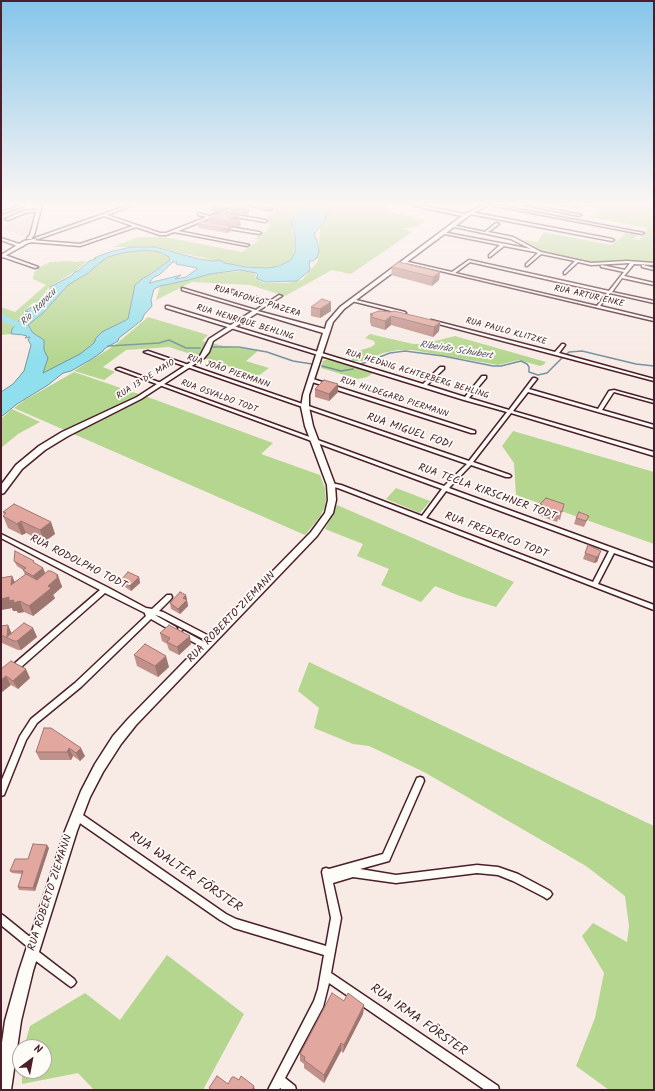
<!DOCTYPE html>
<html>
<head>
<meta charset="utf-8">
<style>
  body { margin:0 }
  #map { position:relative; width:655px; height:1091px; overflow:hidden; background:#f8ebe6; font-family:Kalam,sans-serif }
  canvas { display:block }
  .frame { position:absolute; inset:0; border:2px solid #4a1f2b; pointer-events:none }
  .north { position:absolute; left:12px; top:1039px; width:40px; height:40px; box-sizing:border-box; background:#fdfcf7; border:1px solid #b5a4a5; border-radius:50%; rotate:32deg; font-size:11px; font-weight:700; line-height:16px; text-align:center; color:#4a1f2b }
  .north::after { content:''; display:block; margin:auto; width:14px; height:18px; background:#4a1f2b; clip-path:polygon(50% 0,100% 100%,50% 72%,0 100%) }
</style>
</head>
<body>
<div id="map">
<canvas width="655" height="1091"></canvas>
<div class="frame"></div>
<div class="north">N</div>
</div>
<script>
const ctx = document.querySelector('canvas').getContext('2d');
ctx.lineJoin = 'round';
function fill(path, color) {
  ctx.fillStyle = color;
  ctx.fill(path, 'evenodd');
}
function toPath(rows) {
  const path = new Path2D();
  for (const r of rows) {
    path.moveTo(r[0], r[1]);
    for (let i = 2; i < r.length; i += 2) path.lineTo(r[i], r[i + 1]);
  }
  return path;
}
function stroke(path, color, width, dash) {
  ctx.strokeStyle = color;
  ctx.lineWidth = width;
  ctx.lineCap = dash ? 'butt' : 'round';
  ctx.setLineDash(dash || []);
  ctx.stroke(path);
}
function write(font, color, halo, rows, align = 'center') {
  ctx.font = font + ' Kalam,sans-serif';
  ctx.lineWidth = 3.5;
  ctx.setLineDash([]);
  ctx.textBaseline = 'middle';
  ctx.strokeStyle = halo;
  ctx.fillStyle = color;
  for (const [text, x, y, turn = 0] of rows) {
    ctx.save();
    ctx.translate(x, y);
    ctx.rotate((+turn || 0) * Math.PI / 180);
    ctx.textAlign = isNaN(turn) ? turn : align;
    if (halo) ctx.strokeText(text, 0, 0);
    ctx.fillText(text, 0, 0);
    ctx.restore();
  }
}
const built = toPath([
  [34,215,27,237,1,228,1,226]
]);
const green = toPath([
  [280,205,303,205,294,214,290,220,295,238,293,256,288,262,273,267,264,268,235,265,155,247,113,247,138,237,165,237,242,252,259,240,254,239,267,231,269,224,267,221,275,209],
  [331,205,388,205,388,212,425,220,417,227,402,228,412,232,351,274,332,270,285,296,250,285,192,282,156,300,160,286,210,274,242,271,256,274,255,278,264,283,288,283,302,280,318,261,320,227,324,222],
  [557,205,635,205,654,209,654,260,651,262,628,260,591,263,544,253,523,240,538,242,543,232,611,245,622,237,626,232,639,234,633,239,639,240,648,228,591,217,600,210,599,209,583,206,581,208,582,209],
  [144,250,160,252,169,257,170,260,142,279,135,285,128,319,117,325,80,354,43,374,48,358,44,350,44,340,33,333,28,325,43,313,68,285,88,273,101,262,108,257,122,253],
  [71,261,74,262,87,261,76,271,49,287,38,302,33,303,24,311,24,314,14,324,11,334,1,335,1,307,15,312,46,285,33,279,34,273,38,268,50,262],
  [148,317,208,335,202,341,224,346,259,350,246,361,269,368,258,376,169,347,126,350,103,367,115,372,104,380,74,371,115,345],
  [370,334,413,344,423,344,455,336,546,362,543,365,540,366,519,360,498,365,412,350,398,350,383,353,364,361,351,361,358,351,371,347,375,344,374,341,365,338],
  [325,360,330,360,373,373,367,377,358,379,321,368,323,361],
  [74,372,156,400,273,443,261,454,320,475,325,488,326,500,325,507,319,518,305,535,14,408,25,400],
  [12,409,40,422,18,434,1,448,1,419],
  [513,431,654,472,654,544,516,495,514,463,502,446],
  [396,488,430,501,420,513,386,499],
  [337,505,514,582,496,607,460,596,435,586,421,602,381,585,389,569,357,556,363,544,325,529],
  [309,662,654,826,654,1090,609,1090,576,1066,595,1018,604,973,582,936,593,923,627,942,629,926,625,896,586,866,424,772,369,746,353,744,314,728,319,708,298,691],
  [167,955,244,1014,203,1090,94,1090,78,1073,22,1084,22,1071,44,1071,44,1047,24,1047,30,1026,85,993,120,1020]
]);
const water = toPath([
  [304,205,331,205,324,222,314,234,316,236,314,238,317,239,319,251,317,258,313,261,309,261,310,262,309,264,310,268,310,270,297,281,265,282,256,278,258,275,256,273,239,270,210,274,189,280,160,286,154,289,151,300,152,306,144,315,142,320,119,338,118,341,104,349,103,351,92,359,71,371,63,373,48,385,17,404,1,417,1,392,13,384,24,371,31,345,28,340,30,337,25,338,27,336,23,335,13,334,11,334,12,329,23,315,30,312,25,311,39,302,50,290,50,287,71,276,75,272,78,271,89,261,96,259,94,258,96,257,113,251,131,247,155,247,199,259,213,261,220,260,225,263,246,267,268,268,279,266,291,260,295,252,295,234,294,233,295,231,291,225,293,224,291,223,291,220,304,205],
  [144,250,160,252,169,257,170,260,152,273,142,279,135,285,128,319,102,332,96,338,94,343,80,354,43,373,48,358,44,350,44,340,33,333,28,325,43,313,68,285,88,273,101,262,108,257,122,253,144,250],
  [173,262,177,262,176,264,197,268,197,269,186,277,175,279,181,275,149,283,154,277,159,275,173,262]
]);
const stream = toPath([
  [108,346,159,343,169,340,186,348,200,348],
  [212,347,239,347,267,352,293,361,312,364],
  [567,354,569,352,582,351,636,364,654,366],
  [361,364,390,353,405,351,443,356,493,366,501,366,521,361,527,364,529,367,529,372,538,375,547,373,562,358],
  [322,366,341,371,353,369]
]);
const river = toPath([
  [1,313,11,319,24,325,20,327,5,323,1,319,1,313]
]);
const minor = toPath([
  [22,205,26,205,1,214,1,212,22,205],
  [129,205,133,205,107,215,160,233,166,233,207,217,198,215,198,213,210,216,238,205,242,205,178,231,249,245,247,246,174,232,166,235,160,235,136,227,80,246,30,242,28,241,30,240,80,244,133,226,104,216,38,239,35,238,129,205],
  [246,205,253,205,272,209,270,210,246,205],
  [490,205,496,205,644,233,642,234,490,205],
  [526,205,532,205,581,215,579,216,526,205],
  [39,209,40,211,25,213,8,220,5,219,23,211,39,209],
  [471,212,612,239,614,240,612,241,470,214,471,212],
  [231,214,265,220,267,221,265,222,230,216,231,214],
  [496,223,499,224,488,232,513,237,541,252,591,263,627,261,654,263,654,265,634,264,624,276,654,283,654,285,622,278,612,292,654,301,654,303,610,293,600,306,654,319,654,321,402,262,404,261,452,272,469,260,609,291,624,272,601,267,601,265,625,270,630,263,591,265,578,262,565,274,564,274,564,272,575,261,541,254,527,266,526,266,526,264,538,253,535,252,504,246,490,257,489,257,489,255,500,245,440,233,442,232,531,249,511,239,450,226,452,225,485,232,496,223],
  [470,262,607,293,597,306,455,273,470,262],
  [224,226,259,232,261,233,259,234,223,228,223,226,224,226],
  [1,238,22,245,23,246,20,247,1,240,1,238],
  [3,255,5,255,38,267,35,268,3,257,3,255],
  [643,265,654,268,654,270,642,267,642,265,643,265],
  [182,288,256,310,267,302,232,292,232,290,270,301,279,295,282,296,256,312,182,290,182,288],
  [352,299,405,312,406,313,403,314,352,301,352,299],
  [166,306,168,306,423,384,440,367,444,367,444,369,427,385,465,397,482,376,486,376,486,378,469,398,509,410,533,378,535,378,537,379,529,389,598,409,609,391,614,390,654,401,654,403,614,392,613,393,602,410,654,425,654,428,528,392,513,411,654,452,654,456,511,413,473,462,510,475,511,476,510,477,506,477,471,465,449,488,654,563,654,567,614,553,598,584,654,605,654,610,338,488,329,486,328,485,331,483,341,485,422,516,442,489,116,369,118,368,120,368,444,486,467,464,144,352,148,351,469,461,507,412,464,400,166,308,166,306],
  [446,491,609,551,593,582,426,518,446,491],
  [431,320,555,352,562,344,564,344,565,345,559,353,654,379,654,381,431,322,431,320],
  [309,379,313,379,475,431,475,433,471,433,309,381,309,379],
  [1,534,107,587,146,608,152,609,167,595,171,595,172,597,171,599,159,611,163,612,213,638,214,640,213,642,211,643,209,642,159,616,155,615,176,627,177,629,176,631,174,632,172,631,151,619,81,687,37,723,26,740,4,795,1,796,1,782,20,736,31,719,75,683,146,616,145,614,145,613,105,593,20,668,17,669,14,668,13,666,14,664,100,590,1,538,1,534],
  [184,631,208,644,209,646,208,648,206,649,204,648,182,636,181,634,182,632,184,631],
  [420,777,423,778,424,781,389,861,360,869,396,875,477,865,498,867,518,874,550,891,552,894,550,897,547,899,544,897,513,881,498,875,477,873,396,883,353,877,333,883,341,918,331,973,498,1086,499,1090,485,1090,329,983,323,1007,285,1078,295,1086,296,1090,283,1090,280,1088,279,1090,268,1090,314,1001,318,989,324,955,234,928,220,920,74,819,73,816,74,813,77,812,80,813,226,914,236,919,326,946,331,918,322,872,323,869,326,868,329,869,383,854,417,778,420,777],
  [1,914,4,916,36,942,38,945,36,948,35,949,74,979,76,982,74,985,71,987,68,985,28,955,26,952,28,949,29,948,1,925,1,914]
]);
const tertiary = toPath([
  [38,205,42,205,34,235,31,239,27,239,27,238,30,235,38,205],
  [34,239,36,239,36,241,28,243,1,258,1,255,24,241,34,239]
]);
const secondary = toPath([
  [411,205,420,205,465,214,483,205,489,205,470,215,427,247,344,309,333,322,309,395,309,407,313,426,335,485,336,500,333,513,317,536,136,725,121,744,103,772,90,797,77,831,33,971,21,1021,11,1090,1,1090,1,1050,5,1021,19,971,65,831,81,791,95,764,113,736,128,719,311,532,325,513,328,500,327,485,305,426,301,407,303,395,323,333,257,313,213,341,209,352,204,358,141,399,68,436,45,450,22,469,4,493,1,494,1,485,16,465,39,446,62,432,137,397,200,356,209,339,254,310,325,329,327,322,340,307,462,216,411,205]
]);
const wall = toPath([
  [215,205,234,205,215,213,210,211,210,207],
  [236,205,248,205,248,207,246,208,249,209,249,213,244,215,229,212,229,208],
  [238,215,238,219,236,220,240,221,241,225,238,227,210,222,209,218],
  [198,224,231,231,227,233,199,228],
  [392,267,440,272,439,280,432,286,391,275],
  [331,302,331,311,320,318,311,316,311,307],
  [379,311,440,322,439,331,433,337,391,325,385,330,371,326,371,324,370,323,370,314],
  [338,384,338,392,329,401,315,397,315,389],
  [540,504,564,504,560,520,558,519,557,522,538,515],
  [3,512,51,522,55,534,44,542,26,533,22,535,8,528,3,516,4,515],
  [589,516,584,527,574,524,576,518],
  [588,545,599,557,597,562,594,563,583,559],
  [14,561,35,564,43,568,45,573,62,585,62,587,53,595,55,598,53,600,33,616,24,612,18,613,17,611,13,611,12,608,1,610,1,578,12,576,15,582,25,575,23,570,17,566],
  [139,577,140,583,131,591,122,585,121,580],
  [186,595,188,606,180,614,171,609,170,603],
  [1,626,11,633,33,628,37,637,21,650,18,650,2,643,1,653],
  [160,633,191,644,179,655,169,650,167,644,162,641],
  [134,655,169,667,158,677,137,666],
  [1,669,30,678,18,689,11,685],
  [51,728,85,756,80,761,73,756,71,760,40,760,36,752],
  [49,848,35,891,19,890,18,887,22,874,12,873,10,871,28,859],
  [344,1001,364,1005,363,1014,343,1053,341,1051,324,1083,304,1068,304,1064,300,1061,300,1054]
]);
const shadedWall = toPath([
  [223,205,234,205,215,213,214,209],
  [245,205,248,205,248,207,241,211,241,208],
  [249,209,249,213,244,215,244,211],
  [238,215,238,219,232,222,230,219],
  [240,221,241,225,238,227,238,223],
  [231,226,231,231,227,233,226,229],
  [440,272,439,280,432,286,433,277],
  [331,302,331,311,320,318,320,309],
  [391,316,391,325,385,330,385,321],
  [440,322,439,331,433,337,434,327],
  [338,384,338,392,329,401,329,394],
  [21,521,26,533,22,535,17,524],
  [51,522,55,534,44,542,40,530],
  [601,551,597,562,594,563,596,557],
  [43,568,45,573,35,581,33,576],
  [58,575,62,587,53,595,55,598,53,600,33,616,29,606],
  [12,576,16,586,11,585],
  [139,577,140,583,131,591,130,586],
  [186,595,188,606,180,614,178,609,183,598],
  [9,597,14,600,20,601,24,612,18,613,17,611,13,611,12,608,1,610,1,599],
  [8,625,12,634,7,637],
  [33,628,37,637,21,650,17,641],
  [190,636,191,644,179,655,177,647],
  [1,640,2,643,1,653],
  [166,656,169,667,158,677,155,666],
  [26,669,30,678,18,689,13,681],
  [6,676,11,685,1,693,1,680],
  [69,748,73,756,71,760,67,752],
  [81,748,85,756,80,761,76,753],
  [47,845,49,848,35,891,33,888],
  [364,1005,363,1014,343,1053,344,1045],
  [341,1043,341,1051,324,1083,324,1075],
  [254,1086,255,1090,252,1090]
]);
const building = toPath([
  [215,205,223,205,214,209,210,207,215,205],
  [236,205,245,205,241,208,249,209,244,211,229,208,236,205],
  [221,212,238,215,230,219,240,221,238,223,209,218,221,212],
  [203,221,231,226,226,229,198,224,203,221],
  [399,262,440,272,433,277,392,267,399,262],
  [322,299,331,302,320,309,311,307,322,299],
  [379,311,390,312,394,311,440,322,434,327,391,316,385,321,371,317,373,315,370,314,379,311],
  [324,380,338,384,329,394,315,389,324,380],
  [546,498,564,504,562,512,561,511,559,514,540,507,542,505,540,504,546,498],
  [14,504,51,522,40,530,21,521,17,524,3,516,6,513,3,512,14,504],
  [579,512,589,516,586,521,576,518,579,512],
  [588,545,601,551,598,556,596,557,585,553,588,545],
  [15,551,34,561,33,562,43,568,33,576,23,570,26,568,14,561,15,551],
  [48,571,51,571,58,575,56,576,58,577,48,586,51,588,49,590,29,606,20,601,13,603,14,600,9,601,9,597,1,599,1,578,12,576,11,585,26,574,37,580,48,571],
  [128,572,139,577,130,586,121,580,128,572],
  [180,592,186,595,183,598,187,600,178,609,170,603,180,592],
  [24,623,33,628,17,641,14,641,1,635,1,626,8,625,7,637,24,623],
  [169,625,190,636,177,647,167,642,170,638,160,633,169,625],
  [145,644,166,656,155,666,134,655,145,644],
  [11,661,26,669,13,681,6,676,1,680,1,669,11,661],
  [44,728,51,728,81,748,76,753,69,748,67,752,36,752,44,728],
  [33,844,47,845,33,888,18,887,23,871,10,871,15,859,28,859,33,844],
  [332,993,344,1001,348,993,364,1005,344,1045,341,1043,324,1075,304,1060,305,1057,300,1054,332,993],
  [217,1076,228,1084,232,1077,234,1077,239,1080,241,1076,254,1086,252,1090,212,1090,209,1088,217,1076]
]);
const farStreetnames = [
  ["RUA ARTUR ENKE",589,297,13],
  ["RUA AFONSO PIAZERA",257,302,17],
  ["RUA HENRIQUE BEHLING",245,323,17],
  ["RUA PAULO KLITZKE",506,332,15],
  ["RUA JOÃO PIERMANN",228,372,19],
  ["RUA HEDWIG ACHTERBERG BEHLING",417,375,17],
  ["RUA 13 DE MAIO",146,380,-32],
  ["RUA OSVALDO TODT",219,397,20],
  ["RUA HILDEGARD PIERMANN",394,398,18]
];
const farWaternames = [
  ["Rio Itapocu",39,308,-46],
  ["Ribeirão Schubert",456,351,9]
];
const streetNames = [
  ["RUA MIGUEL FODI",409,432,19],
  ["RUA TECLA KIRSCHNER TODT",487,493,20],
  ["RUA FREDERICO TODT",496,536,21],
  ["RUA RODOLPHO TODT",78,563,27],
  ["RUA ROBERTO ZIEMANN",232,618,-46],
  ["RUA ROBERTO ZIEMANN",51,893,-72]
];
const nearStreetnames = [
  ["RUA WALTER FÖRSTER",185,873,34],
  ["RUA IRMA FÖRSTER",418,1021,35]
];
fill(built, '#f1d7d1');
fill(green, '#b5d68f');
fill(water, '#90dfec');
stroke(water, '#74929f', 1);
stroke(stream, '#74929f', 1.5);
fill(river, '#90dfec');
stroke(minor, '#4a1f2b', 3);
stroke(tertiary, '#4a1f2b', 3);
stroke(secondary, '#4a1f2b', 3);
fill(minor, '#fdfcf7');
fill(tertiary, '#fdfcf7');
fill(secondary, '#fdfcf7');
fill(wall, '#c2908a');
fill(shadedWall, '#9e7670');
fill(building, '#e2a8a0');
stroke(building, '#9e7670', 1);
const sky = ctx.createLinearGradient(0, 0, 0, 358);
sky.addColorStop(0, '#85c5ea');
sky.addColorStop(0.57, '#fcf6f4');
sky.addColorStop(1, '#fcf6f400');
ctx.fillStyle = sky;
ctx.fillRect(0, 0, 655, 358);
write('9px', '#4a1f2b', '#fdfcf7', farStreetnames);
write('italic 10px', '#5f5965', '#fdfcf7', farWaternames);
write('11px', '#4a1f2b', '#fdfcf7', streetNames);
write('13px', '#4a1f2b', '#fdfcf7', nearStreetnames);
</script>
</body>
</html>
